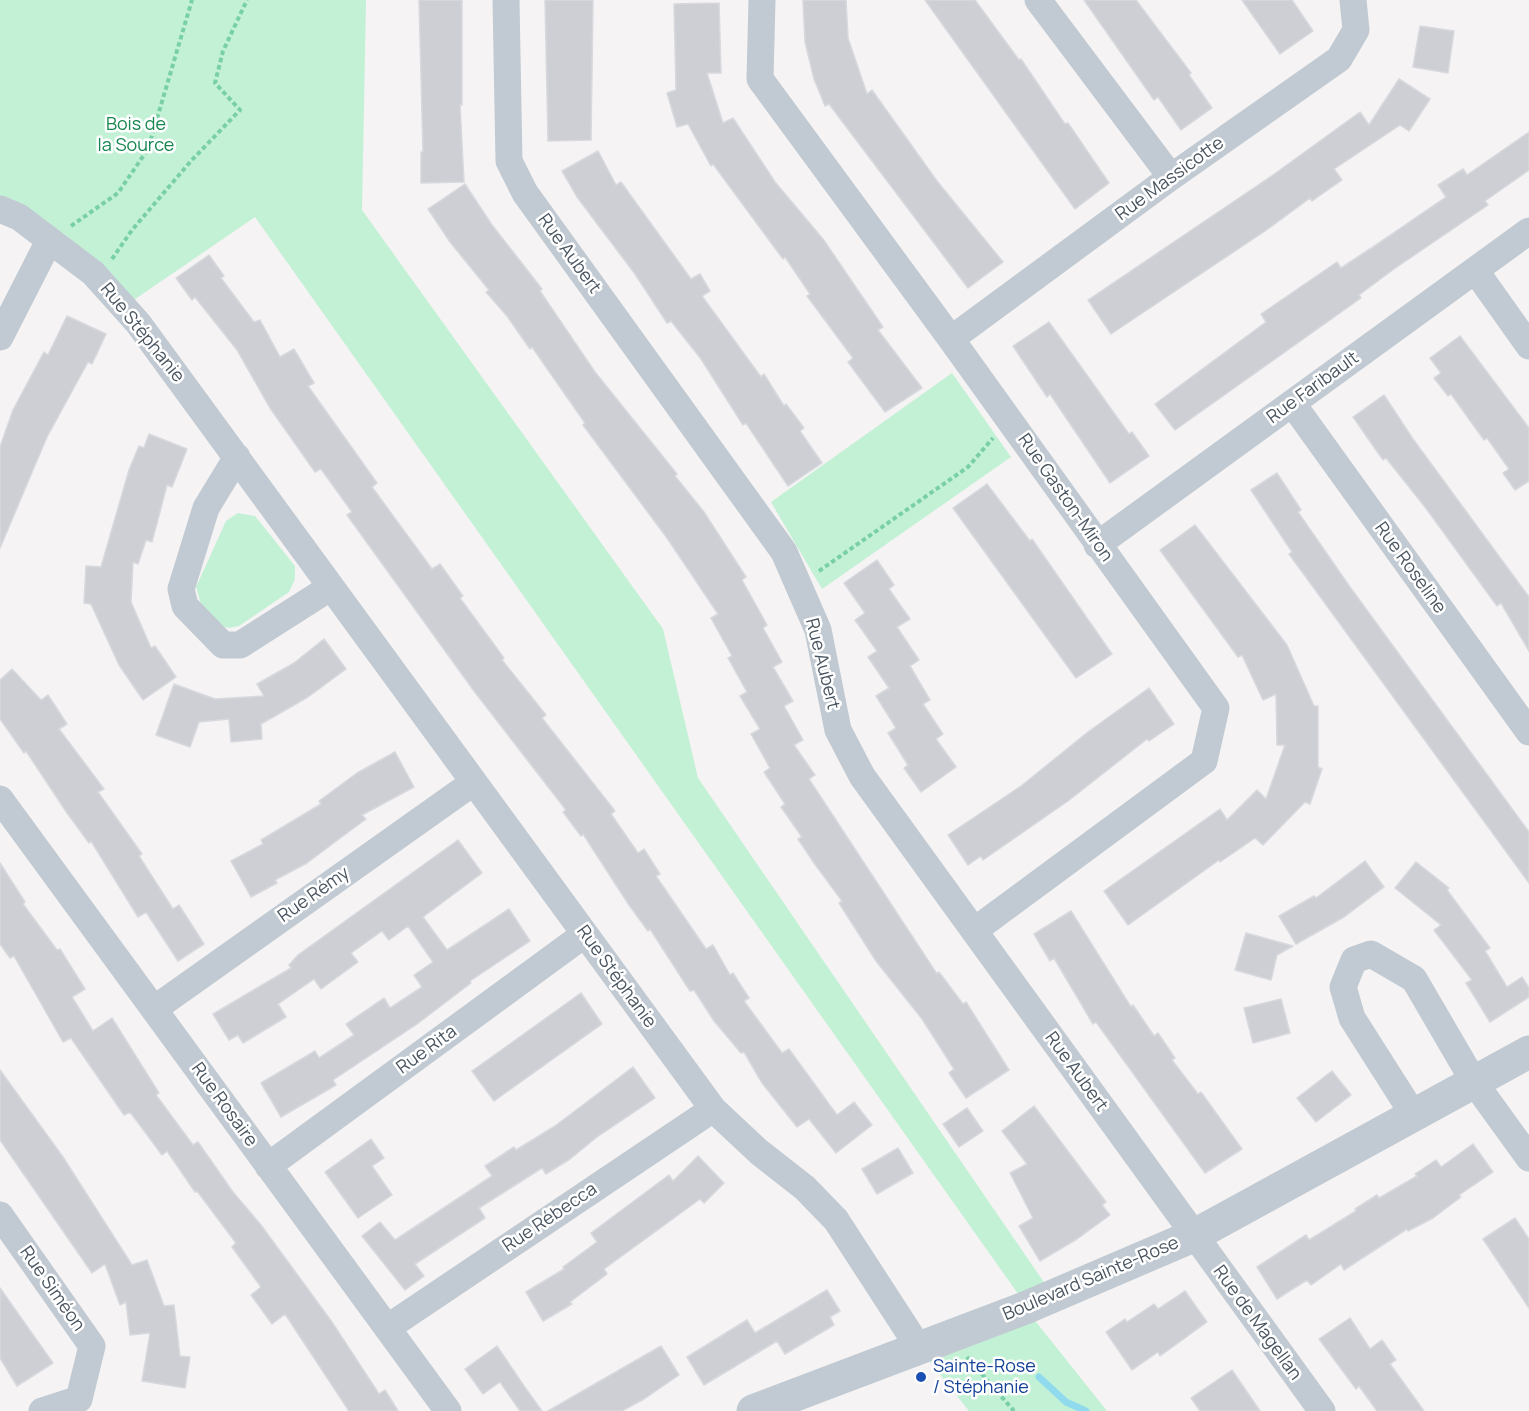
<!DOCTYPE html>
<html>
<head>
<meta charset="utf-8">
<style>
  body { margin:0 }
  canvas { display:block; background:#f5f3f3 }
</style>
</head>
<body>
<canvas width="1529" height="1411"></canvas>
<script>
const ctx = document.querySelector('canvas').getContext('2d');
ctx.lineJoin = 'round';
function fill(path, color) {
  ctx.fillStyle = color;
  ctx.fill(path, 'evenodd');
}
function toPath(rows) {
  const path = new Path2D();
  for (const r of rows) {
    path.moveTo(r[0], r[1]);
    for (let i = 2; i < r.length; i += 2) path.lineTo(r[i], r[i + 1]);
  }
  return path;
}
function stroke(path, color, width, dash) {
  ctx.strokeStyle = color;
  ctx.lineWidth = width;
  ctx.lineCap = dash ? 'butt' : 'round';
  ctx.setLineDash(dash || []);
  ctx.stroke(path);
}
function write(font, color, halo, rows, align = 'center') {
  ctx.font = font + ' Manrope,sans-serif';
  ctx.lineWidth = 5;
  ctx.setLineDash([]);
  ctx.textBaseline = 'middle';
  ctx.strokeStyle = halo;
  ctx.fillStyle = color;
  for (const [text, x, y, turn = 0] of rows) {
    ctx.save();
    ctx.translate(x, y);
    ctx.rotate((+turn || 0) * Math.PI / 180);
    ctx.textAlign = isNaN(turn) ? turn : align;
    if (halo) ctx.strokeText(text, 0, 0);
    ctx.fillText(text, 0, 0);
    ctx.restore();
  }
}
const green = toPath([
  [0,0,366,0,362,210,663,629,698,778,1052,1294,1026,1305,255,217,125,306,0,209],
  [952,373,1011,457,822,589,771,502],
  [238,513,255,516,295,566,295,579,289,592,239,626,229,628,221,626,202,607,196,587,226,521],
  [1025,1308,1107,1411,969,1411,919,1348]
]);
const stream = toPath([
  [1039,1377,1066,1402,1086,1411]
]);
const building = toPath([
  [419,0,462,0,462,105,460,105,464,182,421,183,421,152,423,152,419,0],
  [545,0,593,0,591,140,548,141,545,0],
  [803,0,846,0,848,38,867,94,872,90,937,181,1003,262,968,288,829,104,825,106,814,79,805,42,803,0],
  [925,0,975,0,1019,60,1021,59,1065,124,1068,123,1109,183,1075,209,925,0],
  [1084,0,1136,0,1191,73,1189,75,1212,108,1181,130,1158,97,1154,100,1084,0],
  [1242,0,1292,0,1313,31,1280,54,1242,0],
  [719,3,721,73,707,73,723,123,733,118,775,182,823,239,883,327,878,330,922,388,885,412,848,362,853,358,807,296,810,294,785,257,783,259,713,164,711,166,688,124,677,127,667,93,676,90,674,4,719,3],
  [1420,26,1454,31,1448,73,1413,67,1420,26],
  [1399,79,1430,99,1409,131,1400,125,1334,169,1342,180,1312,201,1310,198,1268,229,1111,334,1088,300,1273,175,1360,112,1369,125,1399,79],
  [1529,132,1529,170,1485,201,1488,205,1394,269,1359,295,1361,298,1175,430,1155,404,1266,322,1261,314,1337,262,1341,268,1376,245,1446,197,1438,185,1463,169,1467,175,1529,132],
  [598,151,616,185,621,182,691,279,700,274,710,291,702,296,761,377,764,374,784,406,786,404,804,428,800,431,822,463,788,486,746,423,743,425,701,359,671,321,667,323,635,274,577,197,562,171,598,151],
  [465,184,492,225,542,289,540,291,595,372,677,474,675,476,704,512,746,577,742,580,767,625,763,628,782,662,773,667,793,701,784,706,803,740,794,745,815,775,809,779,937,974,939,972,963,1004,966,1002,1009,1070,966,1098,949,1073,954,1069,922,1019,876,961,839,903,842,901,814,863,798,839,802,837,781,807,785,804,764,772,770,768,751,734,760,729,740,696,747,692,728,658,732,656,711,618,718,614,667,538,583,425,585,423,532,347,530,349,507,316,486,292,489,290,450,242,428,209,465,184],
  [209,255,224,276,221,278,254,322,260,320,280,357,294,349,314,383,308,386,377,483,372,487,432,569,440,564,463,596,460,598,504,658,502,660,546,715,542,718,615,811,611,814,638,853,644,849,660,874,656,876,706,949,713,945,730,975,733,973,749,998,744,1001,782,1053,789,1049,837,1115,854,1102,872,1125,836,1153,809,1119,797,1127,762,1083,744,1052,741,1053,714,1021,694,990,690,991,650,929,648,931,629,905,583,834,581,836,563,812,566,810,474,691,347,515,352,512,321,469,315,472,270,408,237,350,195,297,192,300,176,278,209,255],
  [67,316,106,334,92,364,88,362,47,437,0,548,0,447,13,410,44,352,48,355,67,316],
  [1049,322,1129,434,1132,432,1149,456,1110,483,1050,394,1047,397,1013,346,1049,322],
  [1460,336,1529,428,1529,481,1515,490,1503,473,1509,469,1487,438,1484,440,1451,394,1448,396,1434,378,1441,373,1430,358,1460,336],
  [1384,395,1413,439,1529,597,1529,651,1501,603,1497,606,1425,507,1386,458,1383,460,1353,417,1384,395],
  [149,434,187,449,172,487,167,485,152,542,146,540,138,564,133,562,131,602,151,648,155,646,176,677,143,700,119,665,91,604,84,603,86,566,101,567,129,470,139,446,144,448,149,434],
  [1277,473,1301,510,1298,512,1350,587,1529,832,1529,883,1289,554,1292,552,1251,490,1277,473],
  [987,484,1030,541,1032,539,1112,654,1076,678,953,508,987,484],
  [1195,525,1287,645,1314,706,1318,706,1318,767,1322,769,1310,804,1305,802,1263,845,1255,838,1220,862,1219,860,1128,925,1104,891,1220,809,1227,820,1257,790,1266,799,1285,745,1277,745,1276,694,1263,700,1242,655,1238,657,1160,550,1195,525],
  [877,560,894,585,889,589,910,619,897,627,919,660,910,666,930,700,923,704,943,734,936,739,956,767,921,792,904,768,908,765,888,733,896,728,876,696,889,688,868,657,877,651,855,620,865,613,844,583,877,560],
  [324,639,346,669,308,697,261,724,262,739,231,742,229,719,199,722,190,747,156,735,174,684,215,699,264,696,257,684,294,663,324,639],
  [12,669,41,700,48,695,67,724,59,729,104,789,98,792,142,854,139,856,173,909,179,905,204,944,178,961,146,912,138,917,91,841,89,843,67,813,26,751,24,753,0,719,0,680,12,669],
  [1149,688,1174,724,1149,741,1147,739,1068,801,983,860,981,856,968,865,948,835,1021,786,1088,732,1149,688],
  [395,752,414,787,362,815,366,819,335,842,307,863,275,880,277,883,251,897,231,861,263,844,261,840,321,804,319,801,357,773,395,752],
  [458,840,482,873,423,917,447,950,509,909,530,941,470,981,471,983,417,1024,333,1080,336,1085,281,1117,261,1083,315,1051,319,1058,354,1035,346,1024,384,998,390,1008,422,987,414,975,433,962,408,926,389,940,382,931,351,953,358,962,321,989,314,979,278,1004,286,1017,243,1043,238,1035,229,1040,213,1014,291,968,289,965,298,955,458,840],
  [1365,861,1384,887,1344,917,1296,944,1279,916,1314,896,1316,898,1365,861],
  [1416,862,1449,888,1447,890,1490,948,1485,951,1507,987,1522,977,1529,988,1529,997,1490,1022,1466,983,1472,980,1434,930,1441,925,1395,888,1416,862],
  [0,863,25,902,23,904,57,950,60,949,85,989,72,997,93,1031,112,1018,159,1093,156,1095,193,1145,198,1142,233,1192,261,1225,332,1322,379,1394,385,1390,398,1411,349,1411,285,1314,272,1324,251,1295,261,1287,232,1247,236,1243,197,1191,195,1192,167,1151,162,1155,130,1112,124,1115,71,1038,63,1042,14,956,10,958,0,944,0,863],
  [1071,911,1131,1007,1133,1005,1154,1036,1158,1033,1175,1058,1172,1060,1198,1094,1201,1092,1242,1149,1205,1173,1096,1022,1093,1024,1054,958,1050,961,1034,934,1071,911],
  [1246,933,1293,946,1277,955,1271,980,1235,970,1246,933],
  [581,993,602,1024,494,1101,472,1071,581,993],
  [1281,999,1290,1033,1253,1043,1244,1008,1281,999],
  [633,1067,655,1098,597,1137,570,1159,546,1174,542,1168,479,1208,485,1218,415,1264,424,1276,405,1290,362,1236,380,1222,395,1240,492,1176,485,1166,514,1147,516,1150,555,1126,633,1067],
  [0,1070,63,1157,132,1265,147,1260,164,1306,174,1305,180,1356,190,1357,185,1388,142,1381,150,1333,130,1335,126,1302,120,1305,105,1264,92,1273,0,1140,0,1070],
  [1332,1071,1351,1095,1316,1122,1297,1098,1332,1071],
  [1034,1106,1106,1202,1102,1205,1110,1215,1077,1239,1040,1261,1019,1226,1033,1218,1010,1173,1027,1164,1002,1131,1034,1106],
  [967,1108,983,1131,959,1147,943,1124,967,1108],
  [371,1139,384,1158,372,1166,392,1195,358,1218,325,1172,371,1139],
  [1473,1144,1493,1172,1459,1195,1461,1197,1433,1218,1408,1231,1407,1229,1344,1270,1341,1264,1311,1285,1307,1280,1277,1299,1257,1267,1306,1235,1309,1240,1356,1211,1355,1209,1377,1195,1379,1198,1417,1176,1415,1174,1436,1160,1441,1167,1473,1144],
  [898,1148,913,1173,877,1194,862,1169,898,1148],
  [698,1156,724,1183,704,1203,700,1199,604,1269,607,1274,570,1302,572,1304,543,1321,526,1292,564,1269,563,1267,597,1242,591,1233,669,1175,673,1181,698,1156],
  [1515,1218,1529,1239,1529,1308,1483,1239,1515,1218],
  [0,1288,53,1363,17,1386,0,1358,0,1288],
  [827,1290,840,1311,830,1317,834,1325,785,1354,777,1341,704,1385,687,1357,747,1320,755,1333,827,1290],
  [1185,1291,1207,1322,1160,1356,1158,1352,1132,1370,1106,1332,1125,1319,1127,1322,1154,1304,1158,1309,1185,1291],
  [1350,1318,1370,1349,1382,1340,1396,1360,1390,1364,1424,1411,1377,1411,1359,1386,1356,1389,1319,1339,1350,1318],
  [497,1346,524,1386,542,1411,520,1411,500,1382,483,1394,465,1369,497,1346],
  [661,1346,679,1375,644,1399,622,1411,548,1411,661,1346],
  [1232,1370,1260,1411,1200,1411,1191,1398,1232,1370]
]);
const path = toPath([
  [71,226,118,193,148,149,192,0],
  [112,259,132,230,191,161,240,110,215,83,223,51,247,0],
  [819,571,968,467,993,438],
  [967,1357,1014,1411]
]);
const minor = toPath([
  [506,0,509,161,525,193,784,552,818,630,838,730,862,776,1322,1411],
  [762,0,760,79,951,339,1216,708,1204,761,975,930],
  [1038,0,1171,177],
  [0,209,19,217,93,273,138,323,713,1109,759,1152,805,1188,836,1220,919,1348],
  [1475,270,1529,346],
  [0,337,49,241],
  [951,339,1171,177,1339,59,1356,30,1353,0],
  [1292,403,1529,732],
  [237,457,206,508,181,589,185,606,223,645,240,645,331,587],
  [1097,545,1529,231],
  [0,799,448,1411],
  [154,1009,474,782],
  [1413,1114,1352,1018,1343,987,1354,960,1371,954,1414,979,1474,1082,1529,1158],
  [268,1166,585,934],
  [0,1215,92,1346,79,1399,42,1411],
  [387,1328,713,1109]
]);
const tertiary = toPath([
  [753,1411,1025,1308,1193,1236,1529,1052]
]);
const markers = [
  [921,1377,6,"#1a4fb4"]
];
const parkNames = [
  ["Bois de",136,125],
  ["la Source",136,146]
];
const streetNames = [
  ["Rue Massicotte",1170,179,-36],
  ["Rue Aubert",569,254,54],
  ["Rue Stéphanie",142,333,51],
  ["Rue Faribault",1313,388,-36],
  ["Rue Gaston-Miron",1065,498,55],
  ["Rue Roseline",1410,568,54],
  ["Rue Aubert",822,664,76],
  ["Rue Rémy",314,895,-35],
  ["Rue Stéphanie",616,977,54],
  ["Rue Rita",427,1050,-36],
  ["Rue Aubert",1076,1072,54],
  ["Rue Rosaire",224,1105,54],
  ["Rue Rébecca",550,1218,-34],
  ["Boulevard Sainte-Rose",1091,1279,-23],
  ["Rue Siméon",52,1289,55],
  ["Rue de Magellan",1257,1323,54]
];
const transitNames = [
  ["Sainte-Rose",933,1367],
  ["/ Stéphanie",933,1388]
];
fill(green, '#c3f1d5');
stroke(stream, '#90daee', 7);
fill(building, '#cdcfd5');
stroke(building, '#d7d9de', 1.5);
stroke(path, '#7ad0a6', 4, [4.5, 3]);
stroke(minor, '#c1cad2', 27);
stroke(tertiary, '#c1cad2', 33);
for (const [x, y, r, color] of markers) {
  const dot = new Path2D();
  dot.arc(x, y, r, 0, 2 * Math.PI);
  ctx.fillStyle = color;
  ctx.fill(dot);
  stroke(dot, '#fff', 2);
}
write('18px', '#17864f', '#fff', parkNames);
write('18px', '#4a5661', '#fff', streetNames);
write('18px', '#164399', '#fff', transitNames, 'left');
</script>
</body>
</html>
